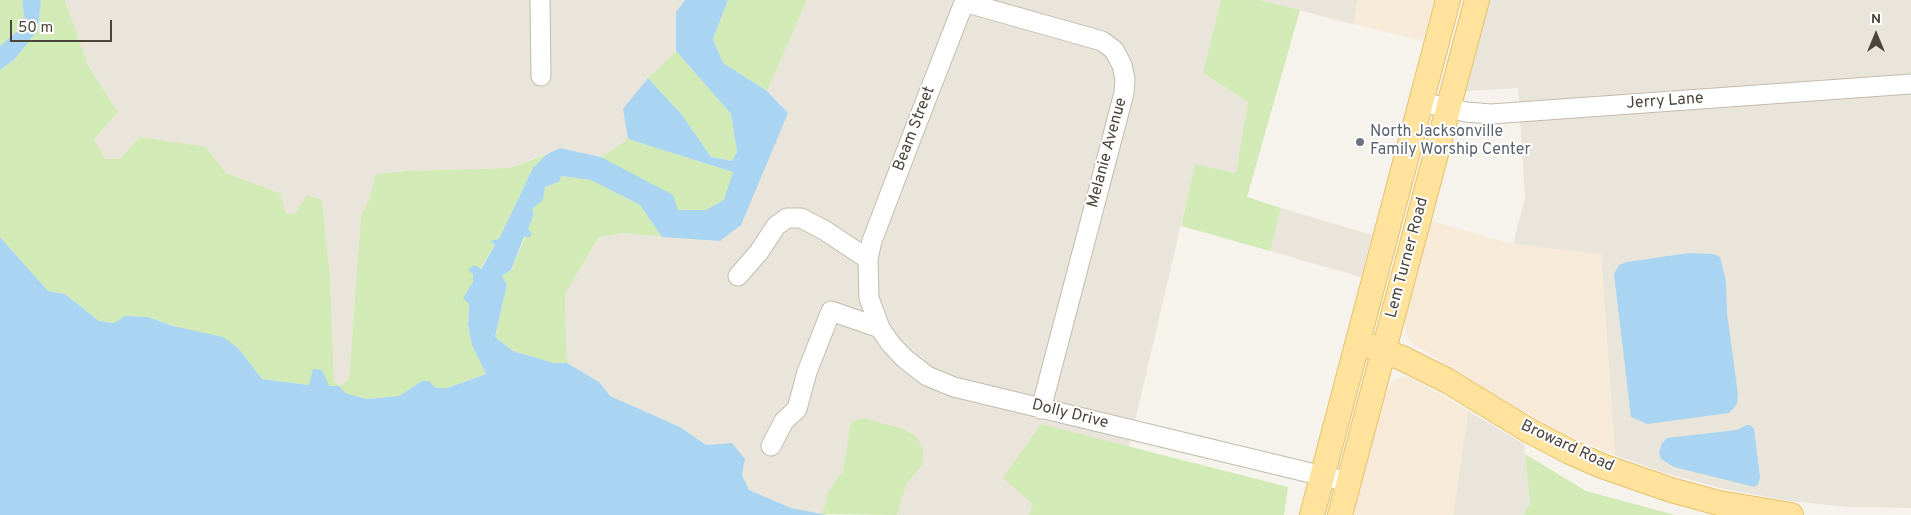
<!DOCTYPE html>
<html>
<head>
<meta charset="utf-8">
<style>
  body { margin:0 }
  #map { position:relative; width:1911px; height:515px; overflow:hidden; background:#f6f3ec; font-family:Overpass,sans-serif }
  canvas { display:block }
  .north { position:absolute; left:1851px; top:10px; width:50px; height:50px; -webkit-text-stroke:4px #fff; paint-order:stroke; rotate:0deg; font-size:14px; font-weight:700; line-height:20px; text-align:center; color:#4b4439 }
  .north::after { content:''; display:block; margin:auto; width:18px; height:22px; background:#4b4439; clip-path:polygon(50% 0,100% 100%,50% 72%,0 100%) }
  .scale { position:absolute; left:10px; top:20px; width:102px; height:22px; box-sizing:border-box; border:2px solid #4b4439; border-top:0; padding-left:6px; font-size:15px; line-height:18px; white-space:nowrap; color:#4b4439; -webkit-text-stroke:4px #fff; paint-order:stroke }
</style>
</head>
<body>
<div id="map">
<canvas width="1911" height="515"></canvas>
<div class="north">N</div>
<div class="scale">50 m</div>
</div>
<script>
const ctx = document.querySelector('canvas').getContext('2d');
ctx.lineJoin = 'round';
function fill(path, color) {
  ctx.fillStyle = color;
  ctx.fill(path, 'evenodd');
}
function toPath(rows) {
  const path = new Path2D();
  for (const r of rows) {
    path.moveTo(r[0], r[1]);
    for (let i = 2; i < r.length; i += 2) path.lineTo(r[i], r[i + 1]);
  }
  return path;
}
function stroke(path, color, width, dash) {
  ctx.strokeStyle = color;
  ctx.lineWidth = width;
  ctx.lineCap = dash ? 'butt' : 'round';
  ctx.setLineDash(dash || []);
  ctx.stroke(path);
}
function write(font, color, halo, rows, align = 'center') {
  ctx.font = font + ' Overpass,sans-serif';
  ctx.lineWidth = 4;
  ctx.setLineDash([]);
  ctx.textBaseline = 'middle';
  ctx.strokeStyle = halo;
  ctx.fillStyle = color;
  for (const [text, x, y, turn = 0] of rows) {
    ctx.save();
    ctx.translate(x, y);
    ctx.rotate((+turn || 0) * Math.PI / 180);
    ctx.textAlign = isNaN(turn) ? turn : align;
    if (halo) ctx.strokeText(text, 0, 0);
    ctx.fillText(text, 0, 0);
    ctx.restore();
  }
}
const residential = toPath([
  [65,0,685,0,676,12,676,51,648,78,624,109,628,139,601,157,560,148,510,168,406,171,376,174,369,200,361,215,349,379,339,386,334,381,330,276,322,200,294,214,285,214,280,193,226,173,206,147,120,159,105,159,94,139,118,112,88,65],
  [807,0,1221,0,1203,73,1248,102,1236,173,1195,164,1129,447,1041,425,1033,504,1029,515,897,515,907,483,922,466,851,423,843,471,828,492,822,514,791,508,749,490,742,475,745,459,732,443,706,445,680,427,609,396,599,382,567,363,565,294,599,237,624,233,662,237,788,113,767,91],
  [1259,0,1358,0,1353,24],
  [1490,0,1911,0,1911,508,1848,507,1790,501,1720,488,1665,473,1615,455,1601,255,1513,244,1525,198,1518,88,1466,91],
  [1281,208,1372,235,1361,277,1270,251],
  [1468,411,1524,444,1530,503,1523,515,1453,515]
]);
const commercial = toPath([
  [1358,0,1434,0,1423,41,1353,24],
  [1431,221,1513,244,1601,254,1615,455,1578,440,1539,420,1479,386,1411,342,1406,334,1405,322],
  [1401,377,1410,377,1468,411,1453,515,1353,515,1385,394,1391,382]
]);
const green = toPath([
  [0,0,22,0,25,22,15,33,0,46],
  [41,0,65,0,88,65,118,112,94,139,105,159,120,159,140,137,206,147,226,173,280,193,286,214,295,214,307,195,322,200,330,276,334,381,339,386,349,379,361,215,369,200,376,174,406,171,510,168,547,154,533,169,499,239,490,242,495,245,480,269,473,274,473,282,469,304,468,325,472,345,486,374,446,388,436,388,429,381,422,381,399,396,366,399,309,385,262,379,239,349,148,317,125,316,114,323,99,321,65,294,48,291,0,237,0,70,15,59,38,30],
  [728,0,807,0,767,91,723,63,713,39],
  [1221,0,1259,0,1300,10,1247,197,1281,208,1270,251,1181,226,1195,164,1236,173,1248,102,1203,73],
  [676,51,731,114,737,152,733,161,711,157,682,115,648,78],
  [628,139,733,172,724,200,706,210,678,210,601,157],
  [560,176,591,180,640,205,662,237,624,233,599,237,565,294,567,363,554,363,513,351,495,337,507,285,502,276,511,270,525,237,532,233,528,229,534,214,532,209,545,187,559,182],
  [864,418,903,429,917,437,923,451,922,466,907,483,897,515,822,514,828,492,843,470,851,422],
  [1041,424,1288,487,1284,515,1029,515,1033,504,1003,478],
  [1525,454,1586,491,1675,515,1523,515,1530,503]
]);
const water = toPath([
  [22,0,41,0,38,30,15,59,0,70,0,46,15,33,25,22],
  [685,0,728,0,713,39,723,63,767,91,788,113,741,225,720,241,662,237,640,205,591,180,561,176,559,182,545,187,543,200,532,209,534,214,528,229,532,233,530,237,524,237,511,270,502,276,507,285,495,337,513,351,554,363,567,363,599,382,610,396,680,427,706,445,732,443,745,459,742,475,749,490,791,508,827,515,0,515,0,237,48,291,65,294,99,321,114,323,125,316,148,317,173,326,223,337,239,349,262,379,309,385,313,369,322,370,329,386,339,386,345,393,366,399,399,396,422,381,429,381,436,388,447,388,486,374,472,345,468,325,469,304,463,298,473,282,473,274,468,270,474,265,481,269,495,245,490,241,499,239,533,168,547,154,560,148,601,157,673,195,678,210,706,210,724,200,733,172,628,139,623,109,648,78,682,115,711,157,732,161,737,152,731,114,676,51,676,12],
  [1689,253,1713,254,1720,257,1726,281,1727,313,1738,394,1737,404,1729,413,1647,424,1631,417,1614,274,1619,265,1627,262],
  [1747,425,1750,425,1754,429,1760,477,1759,483,1755,487,1674,467,1661,459,1659,453,1662,443,1667,438,1737,430]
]);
const minor = toPath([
  [540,0,541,76],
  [965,0,912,136,872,241,868,259,869,298,880,328,890,343,904,358,927,376,954,387,1348,482],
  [964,2,1102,41,1114,50,1122,65,1125,79,1124,93,1041,409],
  [1421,102,1466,112,1491,114,1911,84],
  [738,276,759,252,776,226,787,218,801,218,824,230,868,259],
  [771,446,784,421,797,409,807,372,831,311,880,328]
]);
const major = toPath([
  [1369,346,1402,358,1446,380,1528,430,1570,452,1602,466,1671,490,1719,503,1791,515],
  [1312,515,1448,0],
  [1340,515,1477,0]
]);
const markers = [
  [1360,142,5,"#6b7280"]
];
const streetNames = [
  ["Jerry Lane",1665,102,-4],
  ["Beam Street",915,129,-69],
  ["Melanie Avenue",1108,153,-75],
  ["Lem Turner Road",1408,258,-75],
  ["Dolly Drive",1070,415,14],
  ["Broward Road",1567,447,25]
];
const worshipNames = [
  ["North Jacksonville",1370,133],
  ["Family Worship Center",1370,151]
];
fill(residential, '#eae5da');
fill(commercial, '#f7ead8');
fill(green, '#d2eab5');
fill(water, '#a9d4f2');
stroke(minor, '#c2bbae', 21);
stroke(major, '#e6c16a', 26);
stroke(minor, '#fff', 19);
stroke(major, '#ffe39c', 24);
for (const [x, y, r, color] of markers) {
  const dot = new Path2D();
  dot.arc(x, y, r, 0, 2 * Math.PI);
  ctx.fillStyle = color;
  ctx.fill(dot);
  stroke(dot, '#fff', 2);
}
write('16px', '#4b4439', '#fff', streetNames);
write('16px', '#5b616d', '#fff', worshipNames, 'left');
</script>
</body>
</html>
